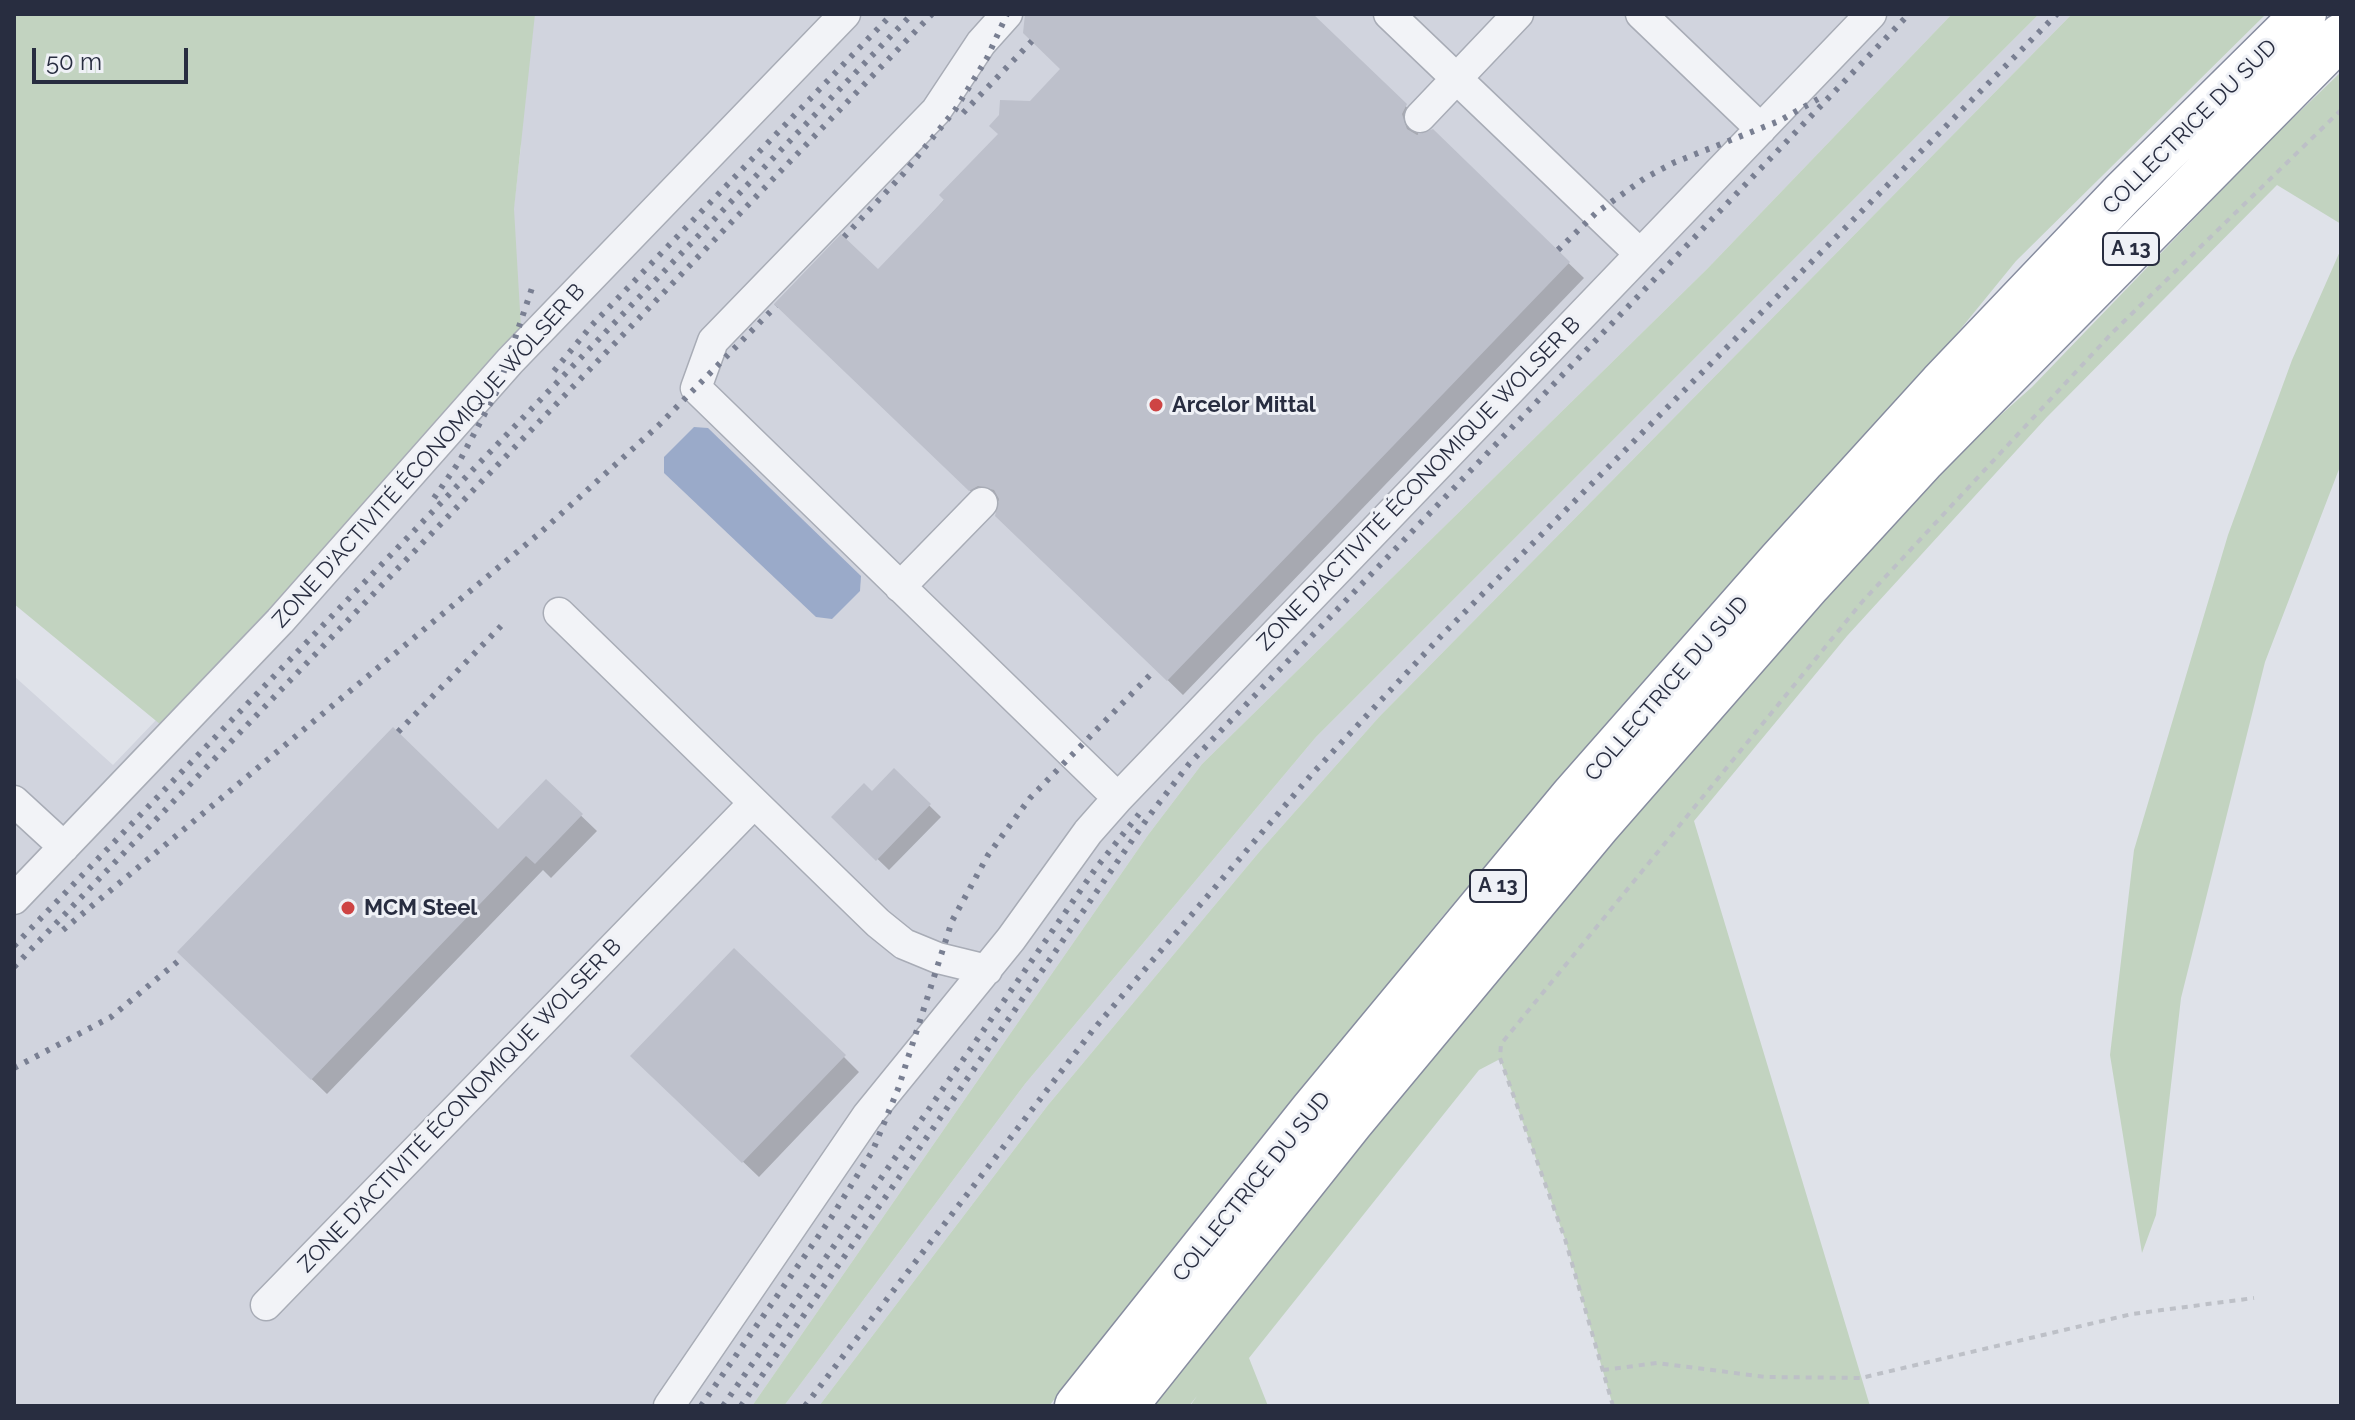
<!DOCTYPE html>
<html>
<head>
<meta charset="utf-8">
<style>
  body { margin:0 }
  #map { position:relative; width:2355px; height:1420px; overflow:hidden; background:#dfe2e9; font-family:Raleway,sans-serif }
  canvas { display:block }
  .frame { position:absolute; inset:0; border:16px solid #282d40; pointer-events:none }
  .scale { position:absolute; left:32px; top:48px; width:156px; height:36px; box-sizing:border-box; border:4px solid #282d40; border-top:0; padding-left:10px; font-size:24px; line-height:28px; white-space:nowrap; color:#282d40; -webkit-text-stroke:6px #eff1f6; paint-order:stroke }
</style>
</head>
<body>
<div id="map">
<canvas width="2355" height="1420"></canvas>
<div class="frame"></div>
<div class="scale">50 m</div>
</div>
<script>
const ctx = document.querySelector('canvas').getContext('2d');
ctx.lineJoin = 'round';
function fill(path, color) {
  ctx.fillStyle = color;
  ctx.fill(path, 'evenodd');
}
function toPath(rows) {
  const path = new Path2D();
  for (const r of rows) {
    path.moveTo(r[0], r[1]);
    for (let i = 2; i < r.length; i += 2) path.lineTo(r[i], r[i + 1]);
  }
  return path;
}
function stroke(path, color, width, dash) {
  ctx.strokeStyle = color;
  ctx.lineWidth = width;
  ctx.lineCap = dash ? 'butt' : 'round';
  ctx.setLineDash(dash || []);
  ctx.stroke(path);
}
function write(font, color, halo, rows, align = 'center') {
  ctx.font = font + ' Raleway,sans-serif';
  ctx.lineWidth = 6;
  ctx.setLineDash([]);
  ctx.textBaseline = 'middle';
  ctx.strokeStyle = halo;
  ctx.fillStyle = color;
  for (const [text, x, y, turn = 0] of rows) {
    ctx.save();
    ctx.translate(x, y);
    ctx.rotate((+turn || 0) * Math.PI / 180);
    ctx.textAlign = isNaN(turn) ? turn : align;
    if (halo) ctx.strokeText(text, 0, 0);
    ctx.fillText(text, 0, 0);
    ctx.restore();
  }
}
const built = toPath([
  [520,14,1952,14,1707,269,1202,764,1148,835,752,1406,14,1406,14,676,113,765,333,535,501,315,521,146],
  [2039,14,2072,14,1379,717,1260,851,1048,1105,819,1406,784,1406,1025,1084,1316,737]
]);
const green = toPath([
  [14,14,535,14,514,209,521,328,172,734,14,604],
  [1952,14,2039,14,1316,737,1025,1084,784,1406,752,1406,1148,835,1202,764,1707,269],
  [2072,14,2266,14,2016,261,1937,358,1846,456,1442,917,1049,1406,819,1406,1048,1105,1260,851,1379,717],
  [2341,72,2341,224,2277,185,2047,417,1847,636,1694,821,1870,1406,1613,1406,1565,1239,1500,1059,1479,1070,1249,1358,1268,1406,1190,1406,1197,1396,1189,1406,1151,1406,1367,1136,1616,837,1939,470,2032,387,2269,141],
  [2341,249,2341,464,2265,662,2181,998,2156,1215,2142,1253,2110,1055,2134,850,2228,535,2292,360]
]);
const water = toPath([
  [694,427,708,428,861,576,860,591,832,619,816,617,664,473,664,457]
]);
const shadow = toPath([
  [1026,14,1310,14,1421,121,1417,130,1419,136,1433,132,1584,278,1183,695,997,515,1001,502,994,500,985,505,777,304,878,272,1063,70],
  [894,771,941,817,889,870,834,817,872,794],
  [546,782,597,831,551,878,543,870,327,1094,180,952,498,831],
  [844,1057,859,1072,759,1177,648,1071]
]);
const building = toPath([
  [1025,14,1313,14,1407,104,1402,114,1407,129,1417,135,1433,129,1570,262,1167,681,995,516,999,499,994,490,978,486,969,491,774,304,841,234,878,269,944,200,939,195,998,134,989,126,999,115,1000,100,1030,101,1060,69,1023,33],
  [393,727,498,829,546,779,583,814,535,864,526,856,311,1080,177,952],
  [894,768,931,804,876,861,831,817,864,783,872,791],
  [734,948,846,1055,742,1163,630,1056]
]);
const path = toPath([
  [1603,1370,1657,1363,1766,1377,1861,1378,2132,1314,2254,1298],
  [1613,1406,1565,1239,1500,1058,1501,1044,1862,602,2112,333,2341,110]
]);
const minor = toPath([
  [1007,14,981,43,936,111,713,341,696,388,1118,798],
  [1389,14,1640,254],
  [1641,14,1761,129],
  [1420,117,1518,14],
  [900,587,982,503],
  [559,613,878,923,904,944,938,958,987,970],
  [14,801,64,847],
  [14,899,280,621,510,361,845,14],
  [266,1305,754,803],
  [669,1406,867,1116,1011,939,1088,832,1118,798,1871,14]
]);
const highway = toPath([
  [1077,1406,1312,1111,1573,796,1780,561,1941,384,2123,193,2304,14],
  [1125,1406,1351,1122,1599,824,1809,584,1922,461,2341,36]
]);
const rail = toPath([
  [963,113,1032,41],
  [844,237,904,173,955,110,987,58,1007,14],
  [1558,250,1596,213,1645,178,1673,163,1779,121,1818,99],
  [554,371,592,325,892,14],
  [434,498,459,462,498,389,533,285],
  [398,732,501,626],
  [63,930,541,532,659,425,776,306],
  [14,946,912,14],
  [14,967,932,14],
  [14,1068,111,1017,183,957],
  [701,1406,831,1218,873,1150,898,1089,952,921,988,855,1030,798,1151,674],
  [723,1406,1096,868,1139,814],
  [741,1406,1149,816,1189,764,1909,14],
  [805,1406,1093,1030,1312,774,1443,634,2057,14]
]);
const markers = [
  [1156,405,8,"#ce4444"],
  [348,908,8,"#ce4444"]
];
const shields = [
  [2131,249,56],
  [1498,886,56]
];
const shieldNames = [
  ["A 13",2131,249],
  ["A 13",1498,886]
];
const streetNames = [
  ["COLLECTRICE DU SUD",2190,127,-45],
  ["ZONE D'ACTIVITÉ ÉCONOMIQUE WOLSER B",429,456,-48],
  ["ZONE D'ACTIVITÉ ÉCONOMIQUE WOLSER B",1419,484,-46],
  ["COLLECTRICE DU SUD",1667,689,-49],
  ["ZONE D'ACTIVITÉ ÉCONOMIQUE WOLSER B",460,1106,-46],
  ["COLLECTRICE DU SUD",1252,1187,-51]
];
const poiNames = [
  ["Arcelor Mittal",1172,405],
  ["MCM Steel",364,908]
];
fill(built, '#d1d4de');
fill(green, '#c2d3c0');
fill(water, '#9aaac9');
fill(shadow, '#0003');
fill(building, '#bdc0cb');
stroke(minor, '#a8acb6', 33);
stroke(highway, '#878d9f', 47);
stroke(path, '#bdc0c7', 4, [6, 6]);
stroke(minor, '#f2f3f7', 30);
stroke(highway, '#fff', 44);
stroke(rail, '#797f92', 6, [4, 8]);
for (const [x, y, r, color] of markers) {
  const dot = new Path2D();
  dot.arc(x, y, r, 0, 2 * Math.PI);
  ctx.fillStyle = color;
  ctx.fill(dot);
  stroke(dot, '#eff1f6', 3);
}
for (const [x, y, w] of shields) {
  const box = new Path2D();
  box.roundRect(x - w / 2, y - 16, w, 32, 6);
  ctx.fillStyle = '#eff1f6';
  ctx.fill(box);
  stroke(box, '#282d40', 2);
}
write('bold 20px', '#282d40', null, shieldNames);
write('22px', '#282d40', '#eff1f6', streetNames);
write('bold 22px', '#282d40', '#eff1f6', poiNames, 'left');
</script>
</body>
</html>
